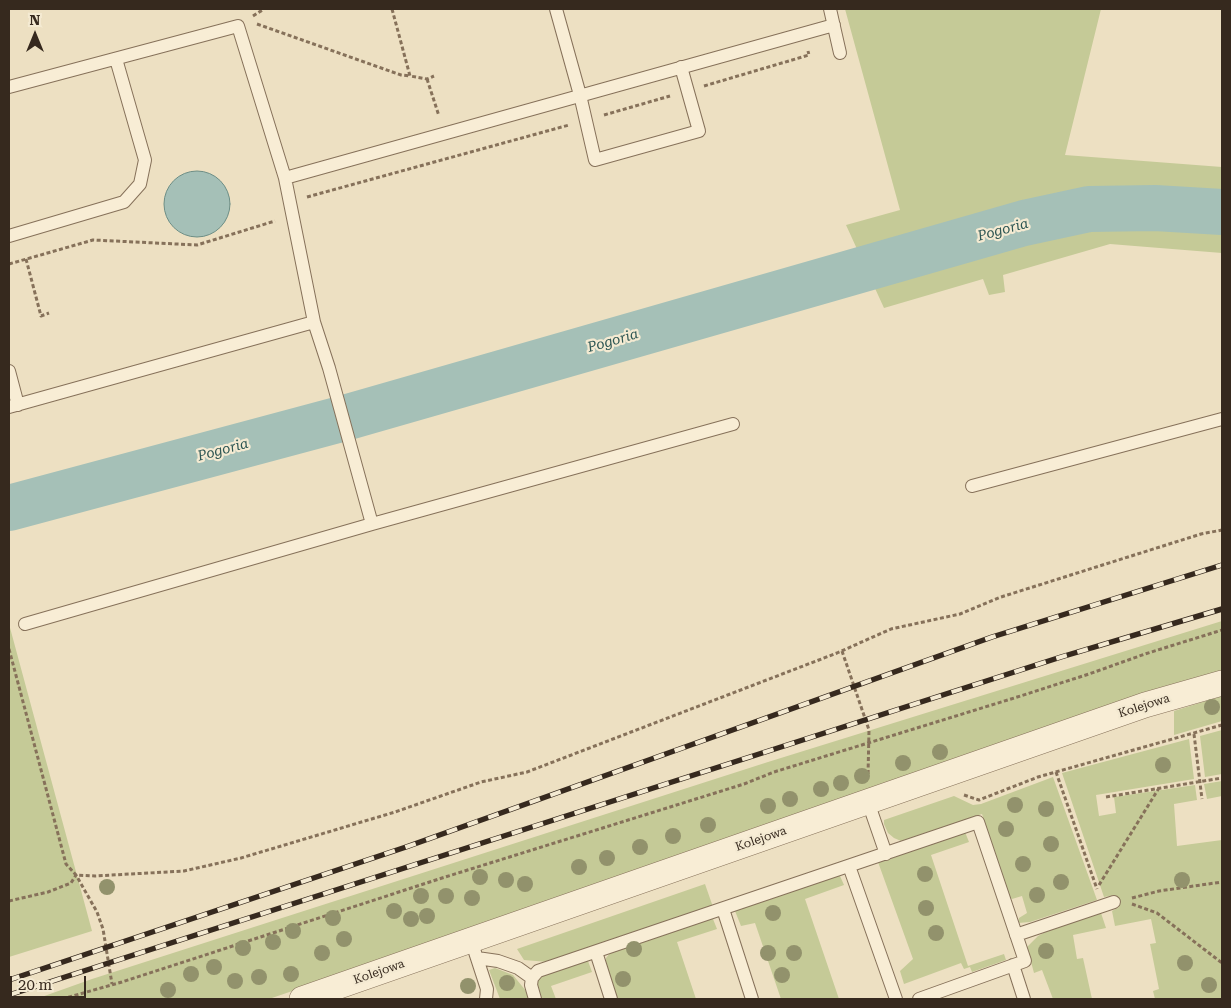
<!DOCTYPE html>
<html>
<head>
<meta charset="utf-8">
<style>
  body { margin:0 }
  #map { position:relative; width:1231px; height:1008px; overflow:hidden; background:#ede0c2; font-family:"Roboto Serif",serif }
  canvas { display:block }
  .frame { position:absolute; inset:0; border:10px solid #36291e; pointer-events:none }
  .north { position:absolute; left:10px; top:10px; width:50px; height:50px; -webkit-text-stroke:4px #f4ead2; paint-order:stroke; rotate:0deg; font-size:14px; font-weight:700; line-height:20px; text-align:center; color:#36291e }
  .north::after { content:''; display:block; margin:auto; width:18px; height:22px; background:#36291e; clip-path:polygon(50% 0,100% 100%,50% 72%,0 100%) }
  .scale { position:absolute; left:10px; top:976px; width:76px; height:22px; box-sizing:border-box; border:2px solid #36291e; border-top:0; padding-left:6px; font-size:15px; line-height:18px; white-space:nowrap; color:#36291e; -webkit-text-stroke:4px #f4ead2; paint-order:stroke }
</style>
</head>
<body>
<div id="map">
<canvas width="1231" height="1008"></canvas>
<div class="frame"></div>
<div class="north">N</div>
<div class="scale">20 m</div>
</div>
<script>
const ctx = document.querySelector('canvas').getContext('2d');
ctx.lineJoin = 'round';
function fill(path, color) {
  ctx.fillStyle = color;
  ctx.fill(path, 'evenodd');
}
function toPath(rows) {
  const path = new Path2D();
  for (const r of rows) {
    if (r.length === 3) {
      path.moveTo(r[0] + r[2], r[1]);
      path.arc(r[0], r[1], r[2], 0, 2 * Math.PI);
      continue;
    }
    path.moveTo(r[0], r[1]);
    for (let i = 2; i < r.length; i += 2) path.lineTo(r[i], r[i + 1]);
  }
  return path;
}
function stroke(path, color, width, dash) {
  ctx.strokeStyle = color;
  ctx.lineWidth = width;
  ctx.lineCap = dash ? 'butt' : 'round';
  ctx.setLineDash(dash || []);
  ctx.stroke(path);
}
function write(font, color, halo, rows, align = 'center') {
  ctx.font = font + ' "Roboto Serif",serif';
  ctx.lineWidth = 4.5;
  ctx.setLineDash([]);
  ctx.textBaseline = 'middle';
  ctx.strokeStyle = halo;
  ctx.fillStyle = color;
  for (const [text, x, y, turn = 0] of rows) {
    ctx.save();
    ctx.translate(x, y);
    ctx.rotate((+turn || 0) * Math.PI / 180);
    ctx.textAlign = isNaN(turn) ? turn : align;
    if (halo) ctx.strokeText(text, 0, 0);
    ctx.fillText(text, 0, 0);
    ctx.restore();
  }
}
const green = toPath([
  [845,9,1101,9,1065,155,1222,167,1222,253,1110,244,1003,275,1005,292,989,295,983,279,884,308,846,225,900,210],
  [1222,621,1222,672,269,999,36,999,92,979,768,762],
  [9,624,92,931,9,957,9,623],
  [1222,696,1222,721,1174,735,1174,711],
  [1222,730,1222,774,1205,777,1200,736],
  [1189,739,1194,779,1096,795,1099,816,1116,813,1114,797,1195,785,1197,800,1174,804,1177,846,1222,840,1222,999,1155,999,1153,991,1159,989,1150,944,1156,943,1151,919,1115,926,1112,911,1119,907,1115,895,1104,897,1062,773],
  [1053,777,1097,900,1030,922,1018,923,1019,918,1027,913,1022,896,1012,899,1009,897,982,814,901,841,894,838,888,833,884,824,884,820,954,796,973,805,981,804],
  [1222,781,1222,796,1207,799,1204,784],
  [965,832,969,842,931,855,968,966,1004,954,1006,960,972,972,970,967,964,969,961,963,904,984,900,971,913,959,878,862],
  [837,876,840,876,844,885,805,899,839,999,781,999,755,923,741,926,735,911],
  [705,884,713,907,548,962,524,960,517,949],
  [1101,913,1106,928,1073,935,1077,959,1083,958,1092,999,1053,999,1042,970,1034,973,1027,947,1038,936,1053,928],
  [710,919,713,919,717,929,677,942,696,999,617,999,605,963,606,958,610,953],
  [583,961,588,961,592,972,551,986,556,999,541,999,536,985,537,978],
  [495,968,513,975,526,991,529,999,500,999,489,970]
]);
const water = toPath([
  [197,204,33]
]);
const river = toPath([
  [9,508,341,419,1024,223,1089,209,1155,208,1222,212]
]);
const path = toPath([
  [392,9,410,76,427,79,434,76],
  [253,16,264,9],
  [257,24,401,75,410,76],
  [427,79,439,116],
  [704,86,809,55,808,51],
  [604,115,670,96],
  [307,197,569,125],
  [26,259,41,316,49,313],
  [9,264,93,240,197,245,275,221],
  [9,649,66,864,76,875,95,876,184,871,241,858,395,812,481,782,527,772,837,653,891,629,960,614,1001,597,1201,534,1222,530],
  [842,651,869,730,868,776],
  [1194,734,1202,799],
  [1056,772,1097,889],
  [964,795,979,800,1038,777,1222,725],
  [1106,797,1222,778],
  [1099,885,1159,788],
  [1132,898,1159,891,1222,882],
  [9,901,48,892,71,883,76,875,97,912,103,929,112,984],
  [1132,904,1157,913,1222,963],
  [62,999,122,982,442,878,744,784,774,772,1011,699,1089,674,1145,654,1222,630]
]);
const service = toPath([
  [556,9,580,95,595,160,699,131,681,67],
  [830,9,840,53],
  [9,87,238,26,285,178,314,322,9,407],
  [285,178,834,25],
  [9,236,124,202,140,184,145,160,116,59],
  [9,371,18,405],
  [972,486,1222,419],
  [372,524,733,424],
  [25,624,372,524,329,368,314,322],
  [868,802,886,854],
  [849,866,896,999],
  [723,909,752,999],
  [1016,935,1114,902],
  [471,940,487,989,486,999],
  [596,952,611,999],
  [477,958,498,961,518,968,532,978],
  [1013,965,1024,999],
  [535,999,531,985,532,978,538,971,978,822,1025,961,919,999]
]);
const minor = toPath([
  [302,999,1145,705,1222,683]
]);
const rail = toPath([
  [9,980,406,847,992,637,1222,565],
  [9,995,1061,657,1222,609]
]);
const trees = [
  [1212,707],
  [940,752],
  [903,763],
  [1163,765],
  [862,776],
  [841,783],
  [821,789],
  [790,799],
  [1015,805],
  [768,806],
  [1046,809],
  [708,825],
  [1006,829],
  [673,836],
  [1051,844],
  [640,847],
  [607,858],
  [1023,864],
  [579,867],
  [925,874],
  [480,877],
  [506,880],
  [1182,880],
  [1061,882],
  [525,884],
  [107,887],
  [1037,895],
  [421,896],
  [446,896],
  [472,898],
  [926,908],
  [394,911],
  [773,913],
  [427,916],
  [333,918],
  [411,919],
  [293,931],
  [936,933],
  [344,939],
  [273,942],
  [243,948],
  [634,949],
  [1046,951],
  [322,953],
  [768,953],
  [794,953],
  [1185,963],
  [214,967],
  [191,974],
  [291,974],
  [782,975],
  [259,977],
  [623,979],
  [235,981],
  [507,983],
  [1209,985],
  [468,986],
  [168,990]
];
const streetNames = [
  ["Kolejowa",1144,706,-18],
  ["Kolejowa",761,839,-19],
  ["Kolejowa",379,972,-19]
];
const waterNames = [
  ["Pogoria",1003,230,-15],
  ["Pogoria",613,341,-16],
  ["Pogoria",223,450,-15]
];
fill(green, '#c5ca97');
fill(water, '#a5c0b7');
stroke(water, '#6c8d85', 1);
stroke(river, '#a5c0b7', 46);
stroke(service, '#86715a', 14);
stroke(minor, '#86715a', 26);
stroke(path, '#86715a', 3, [4, 2.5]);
stroke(service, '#f8edd5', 12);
stroke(minor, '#f8edd5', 25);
stroke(rail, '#36291e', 5.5);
stroke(rail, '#f4ead2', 4, [11]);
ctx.fillStyle = '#92926c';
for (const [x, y] of trees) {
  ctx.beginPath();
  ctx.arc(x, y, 8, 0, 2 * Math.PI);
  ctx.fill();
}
write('12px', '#36291e', '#f4ead2', streetNames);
write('italic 14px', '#2d5653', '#f4ead2', waterNames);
</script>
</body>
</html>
